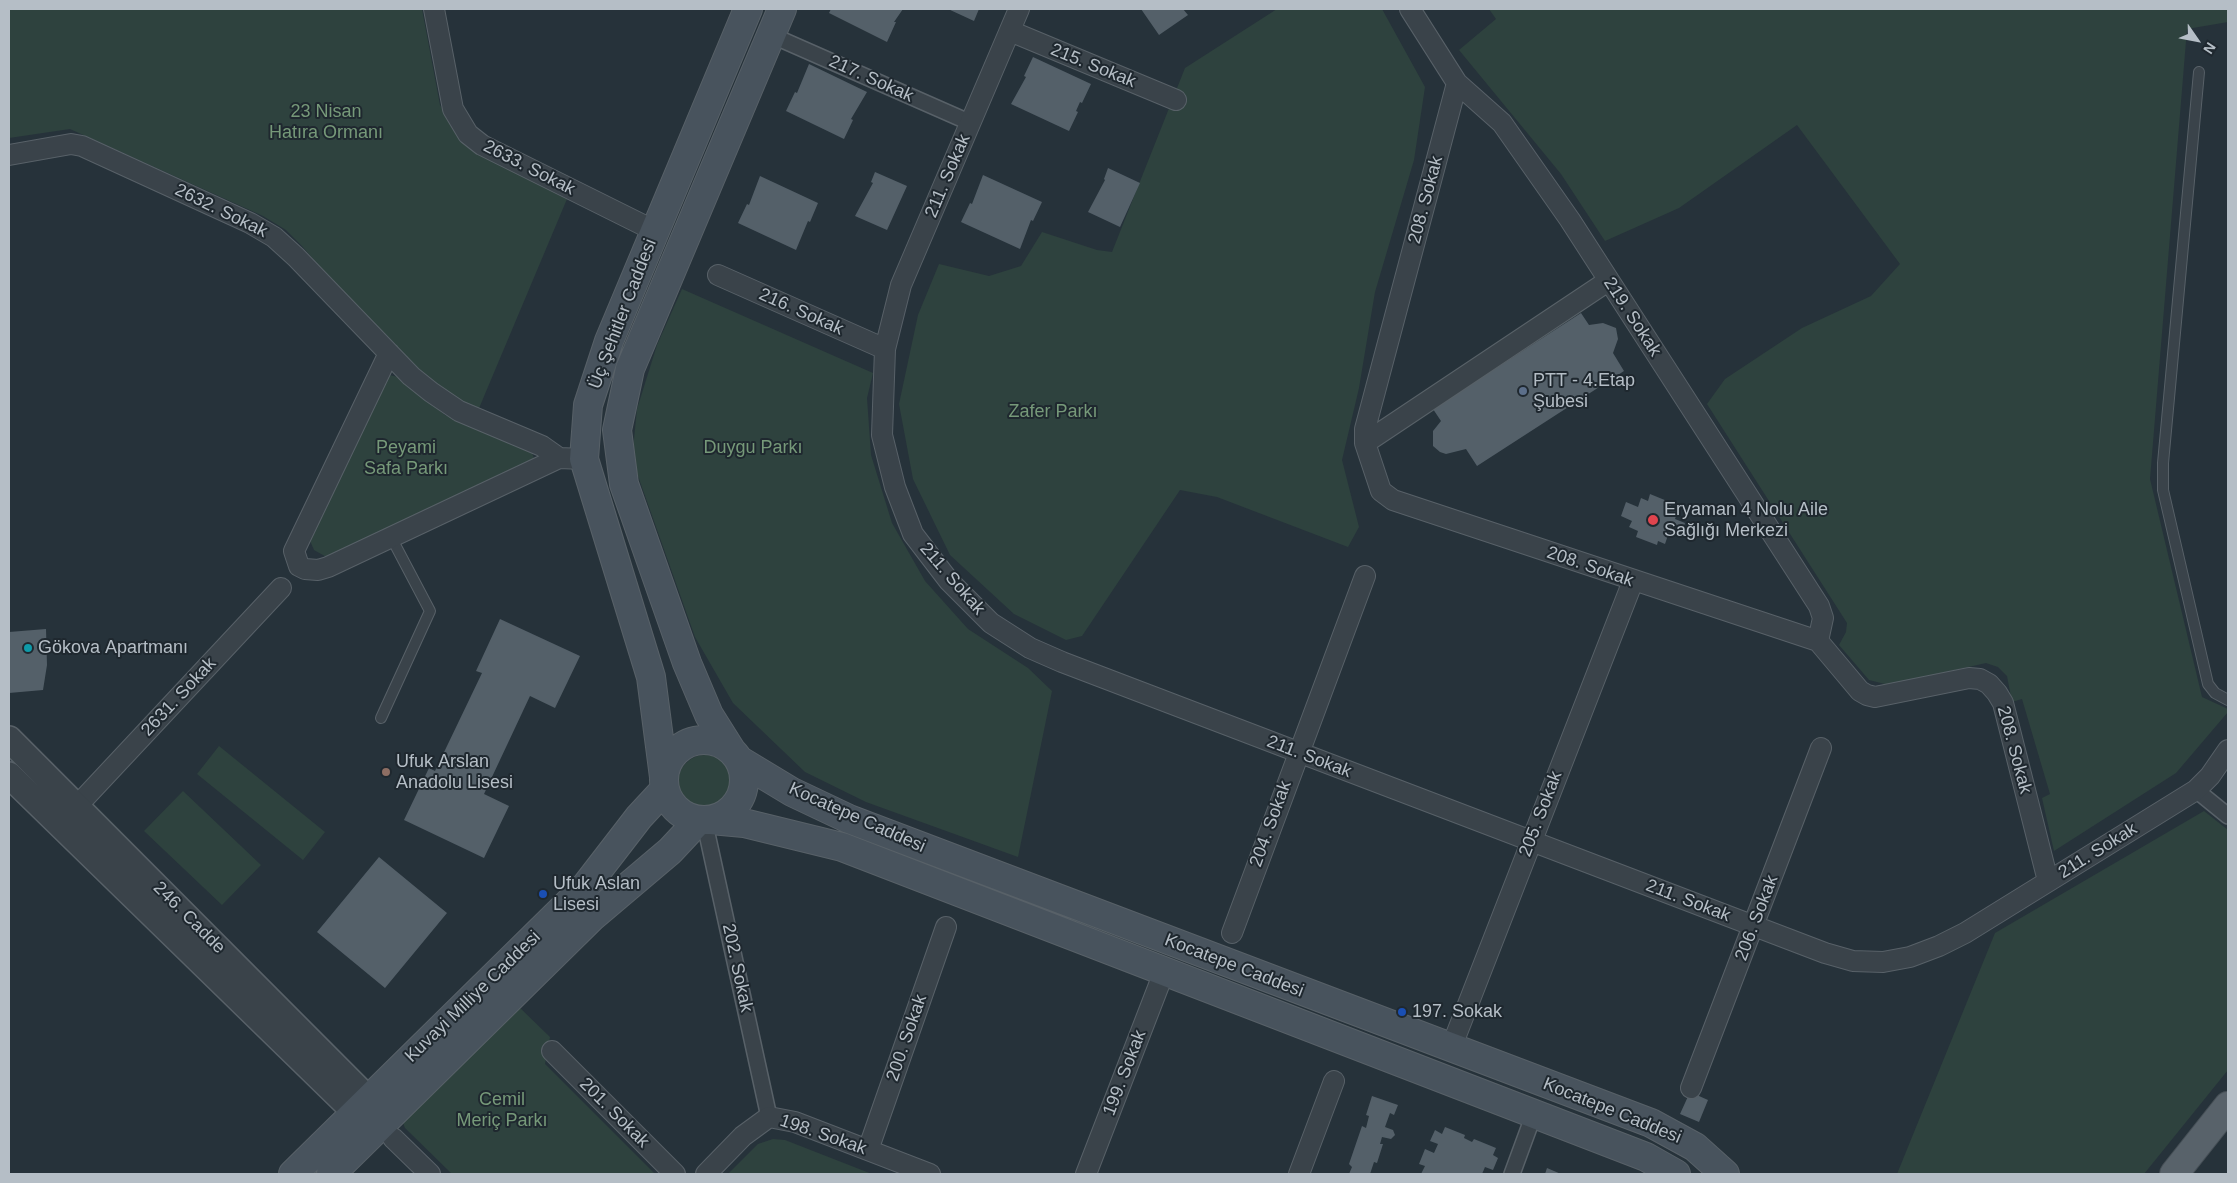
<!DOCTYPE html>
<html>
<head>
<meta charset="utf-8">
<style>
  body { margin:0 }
  #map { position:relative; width:2237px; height:1183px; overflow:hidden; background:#26323a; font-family:Arial,sans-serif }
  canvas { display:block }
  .frame { position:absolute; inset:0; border:10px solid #b5bec6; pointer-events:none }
  .north { position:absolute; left:2172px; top:15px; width:50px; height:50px; -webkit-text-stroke:4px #1f282f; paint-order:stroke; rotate:123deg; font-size:14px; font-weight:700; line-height:20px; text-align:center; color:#b5bec6 }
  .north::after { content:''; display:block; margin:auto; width:18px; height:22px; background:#b5bec6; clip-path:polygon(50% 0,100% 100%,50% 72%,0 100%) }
</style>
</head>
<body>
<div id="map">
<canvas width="2237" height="1183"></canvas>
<div class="frame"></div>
<div class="north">N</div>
</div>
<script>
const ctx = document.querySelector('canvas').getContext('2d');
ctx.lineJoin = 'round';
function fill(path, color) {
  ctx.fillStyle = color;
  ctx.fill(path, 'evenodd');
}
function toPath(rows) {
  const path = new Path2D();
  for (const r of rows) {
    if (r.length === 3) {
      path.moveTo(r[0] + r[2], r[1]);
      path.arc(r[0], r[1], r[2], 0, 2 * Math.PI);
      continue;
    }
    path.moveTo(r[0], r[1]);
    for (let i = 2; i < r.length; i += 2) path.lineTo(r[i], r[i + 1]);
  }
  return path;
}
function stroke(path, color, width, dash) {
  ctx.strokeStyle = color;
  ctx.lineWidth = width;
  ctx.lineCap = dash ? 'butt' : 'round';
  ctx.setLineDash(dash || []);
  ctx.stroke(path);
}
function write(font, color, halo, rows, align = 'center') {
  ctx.font = font + ' Arial,sans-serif';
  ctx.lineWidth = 4;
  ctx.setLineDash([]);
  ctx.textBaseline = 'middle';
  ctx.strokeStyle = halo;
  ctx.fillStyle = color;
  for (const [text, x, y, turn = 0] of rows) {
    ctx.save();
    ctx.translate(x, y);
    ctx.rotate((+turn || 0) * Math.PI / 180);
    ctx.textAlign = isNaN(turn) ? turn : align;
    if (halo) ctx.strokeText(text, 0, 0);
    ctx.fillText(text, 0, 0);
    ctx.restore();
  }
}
const green = toPath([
  [9,9,422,9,440,105,467,146,567,199,477,413,414,371,361,316,302,246,286,230,263,216,70,129,9,138],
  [1277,9,1382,9,1425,87,1414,160,1375,292,1359,388,1342,460,1359,527,1348,547,1217,497,1180,490,1082,636,1066,640,1014,614,950,555,913,479,899,404,918,315,939,264,989,276,1021,266,1042,232,1097,250,1112,252,1185,68],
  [1489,9,2228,9,2228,22,2187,29,2150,479,2202,697,2228,709,2228,712,2176,773,2054,851,2042,798,2050,794,2022,699,2012,702,2007,676,1998,667,1986,663,1889,685,1869,680,1839,645,1846,632,1847,623,1707,404,1725,379,1802,328,1871,296,1900,264,1797,125,1679,208,1605,241,1561,174,1459,50,1496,19],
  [682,289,873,373,867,398,871,455,892,523,925,581,968,629,1028,668,1052,691,1018,857,866,802,805,772,733,703,695,637,632,459,637,409,657,345],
  [389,375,398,377,445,415,532,453,534,458,531,462,330,559,314,550,308,536],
  [219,746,325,832,303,860,197,774],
  [705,782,27],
  [183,791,261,865,222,905,144,831],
  [2204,811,2228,830,2228,1070,2144,1174,1897,1174,1995,933],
  [518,1006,550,1037,545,1064,655,1174,452,1174,405,1128,403,1123,406,1116],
  [773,1139,785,1140,872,1174,728,1174,758,1144]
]);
const building = toPath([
  [831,9,903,9,894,22,896,22,887,42,829,13],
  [948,9,979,9,974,21],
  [1141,9,1183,9,1188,15,1159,35],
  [1033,57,1091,84,1082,103,1080,102,1076,111,1078,112,1069,131,1011,104,1026,77,1024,76],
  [809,64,867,92,851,119,853,120,844,139,786,111,795,92,797,93],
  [1108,168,1140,183,1120,227,1088,212,1105,180,1104,179],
  [875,172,907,186,887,230,855,216,873,183,871,182],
  [983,175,1042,202,1033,221,1031,220,1020,249,961,222,970,203,972,204],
  [760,176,818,203,810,222,808,221,796,250,738,223,747,204,749,205],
  [1581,313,1589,325,1603,323,1616,328,1618,339,1613,353,1624,371,1477,466,1466,449,1446,454,1440,452,1433,446,1433,431,1441,421,1433,409],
  [1650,494,1672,503,1670,507,1678,510,1675,519,1685,523,1680,537,1669,532,1665,544,1658,541,1657,545,1636,537,1638,531,1629,527,1632,521,1621,516,1626,502,1638,507,1641,498,1648,501],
  [500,619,580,656,555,708,530,696,484,794,509,806,484,858,404,820,429,768,435,771,482,673,476,671],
  [46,629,47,665,43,690,9,693,9,632],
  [379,857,447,913,385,988,317,932],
  [1690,1092,1708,1100,1699,1122,1680,1114],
  [1372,1096,1398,1105,1394,1115,1390,1113,1385,1127,1393,1130,1395,1135,1391,1139,1382,1137,1380,1144,1383,1144,1377,1163,1374,1162,1370,1174,1349,1174,1352,1167,1349,1164,1362,1126,1366,1128,1369,1116,1366,1115],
  [1445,1127,1465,1135,1464,1138,1472,1142,1474,1139,1496,1148,1493,1155,1498,1158,1493,1170,1485,1167,1482,1174,1421,1174,1425,1166,1419,1164,1425,1149,1434,1153,1438,1144,1430,1141,1435,1130,1442,1134],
  [1547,1168,1561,1174,1545,1174]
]);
const service = toPath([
  [2199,72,2163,463,2163,490,2208,684,2215,693,2228,700],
  [381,718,430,611,391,537]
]);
const pedestrian = toPath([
  [771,35,971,123],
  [2196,790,2228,816],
  [704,820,769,1117],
  [1512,1174,1534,1114]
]);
const minor = toPath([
  [434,9,453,109,468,134,482,145,655,231],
  [1019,9,901,285,885,349,882,435,895,487,913,534,949,581,991,623,1030,648,1062,662,1825,953,1853,961,1883,962,1910,957,1939,946,1965,933,2196,790,2210,776,2228,750],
  [1410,9,1457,83,1502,123,1570,220,1819,606,1823,618,1818,641],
  [1010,31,1176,100],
  [1457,83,1365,429,1365,443,1381,491,1393,500,1818,641,1860,691,1867,695,1875,697,1969,678,1980,679,1989,684,1997,693,2003,703,2048,881],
  [9,155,71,144,82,146,250,223,274,237,296,257,411,376,431,392,459,411,542,446,559,458,584,459],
  [718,275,885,349],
  [389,353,294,551,299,566,305,569,318,570,328,567,559,458],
  [1365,443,1608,281],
  [77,806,281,588],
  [1232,933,1365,576],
  [1451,1048,1633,581],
  [552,1051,675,1174],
  [1691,1088,1821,748],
  [393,1138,430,1174],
  [868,1150,946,927],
  [706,1174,743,1136,769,1117,795,1122,930,1174],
  [1086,1174,1164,972],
  [1299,1174,1334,1081]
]);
const tertiary = toPath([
  [9,739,368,1099],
  [9,775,355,1112]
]);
const secondary = toPath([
  [704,780,40],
  [731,750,709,715,687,663,624,484,617,430,630,369,782,9],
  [739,760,792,792,849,819,1651,1123,1695,1147,1725,1174],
  [664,777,651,677,584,459,588,405,609,341,748,9],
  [711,820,744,823,842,847,1646,1157,1676,1174],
  [293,1174,585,887,639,817,665,789],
  [331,1174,592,917,670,851,699,820]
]);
const primary = toPath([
  [2174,1174,2228,1106]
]);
const markers = [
  [1523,391,5,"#5c6f8a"],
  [1653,520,6,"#e0444e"],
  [28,648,5,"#0f9aa8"],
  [386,772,5,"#8d6e63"],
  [543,894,5,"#1a4fb4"],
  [1402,1012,5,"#1a4fb4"]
];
const streetNames = [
  ["215. Sokak",1093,66,22],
  ["217. Sokak",871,79,24],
  ["2633. Sokak",529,168,27],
  ["211. Sokak",948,176,-67],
  ["208. Sokak",1426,200,-75],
  ["2632. Sokak",221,211,26],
  ["216. Sokak",801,312,24],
  ["Üç Şehitler Caddesi",623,314,-69],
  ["219. Sokak",1632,317,57],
  ["208. Sokak",1590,567,19],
  ["211. Sokak",952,579,49],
  ["2631. Sokak",179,697,-47],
  ["208. Sokak",2014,750,75],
  ["211. Sokak",1309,757,21],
  ["205. Sokak",1541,814,-69],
  ["Kocatepe Caddesi",857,818,24],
  ["204. Sokak",1271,824,-70],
  ["211. Sokak",2098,851,-32],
  ["211. Sokak",1688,901,21],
  ["246. Cadde",189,918,45],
  ["206. Sokak",1757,918,-69],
  ["Kocatepe Caddesi",1234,966,21],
  ["202. Sokak",737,968,78],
  ["Kuvayi Milliye Caddesi",473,997,-44],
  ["200. Sokak",907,1038,-71],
  ["199. Sokak",1125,1073,-69],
  ["Kocatepe Caddesi",1612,1111,22],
  ["201. Sokak",614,1113,45],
  ["198. Sokak",823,1135,19]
];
const parkNames = [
  ["23 Nisan",326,112],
  ["Hatıra Ormanı",326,133],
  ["Zafer Parkı",1053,412],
  ["Peyami",406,448],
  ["Safa Parkı",406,469],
  ["Duygu Parkı",753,448],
  ["Cemil",502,1100],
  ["Meriç Parkı",502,1121]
];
const poiNames = [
  ["PTT - 4.Etap",1533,381],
  ["Şubesi",1533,402],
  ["Eryaman 4 Nolu Aile",1664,510],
  ["Sağlığı Merkezi",1664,531],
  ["Gökova Apartmanı",38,648],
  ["Ufuk Arslan",396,762],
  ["Anadolu Lisesi",396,783],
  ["Ufuk Aslan",553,884],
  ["Lisesi",553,905],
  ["197. Sokak",1412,1012]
];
fill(green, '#2e423e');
fill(building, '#546069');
stroke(service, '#586168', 12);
stroke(pedestrian, '#586168', 18);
stroke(minor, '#586168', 22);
stroke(tertiary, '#586168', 28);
stroke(secondary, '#586168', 30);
stroke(primary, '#464f56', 30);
stroke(service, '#3a434a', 10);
stroke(pedestrian, '#3a434a', 15);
stroke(minor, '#3a434a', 20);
stroke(tertiary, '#3a434a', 25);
stroke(secondary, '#48535d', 28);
stroke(primary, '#58626a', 28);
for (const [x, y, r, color] of markers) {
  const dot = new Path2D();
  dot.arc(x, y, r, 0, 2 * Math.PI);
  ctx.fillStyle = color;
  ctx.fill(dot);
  stroke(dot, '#1f282f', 2);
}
write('18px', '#b5bec6', '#1f282f', streetNames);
write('18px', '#769979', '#1f282f', parkNames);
write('18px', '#b5bec6', '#1f282f', poiNames, 'left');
</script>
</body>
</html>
